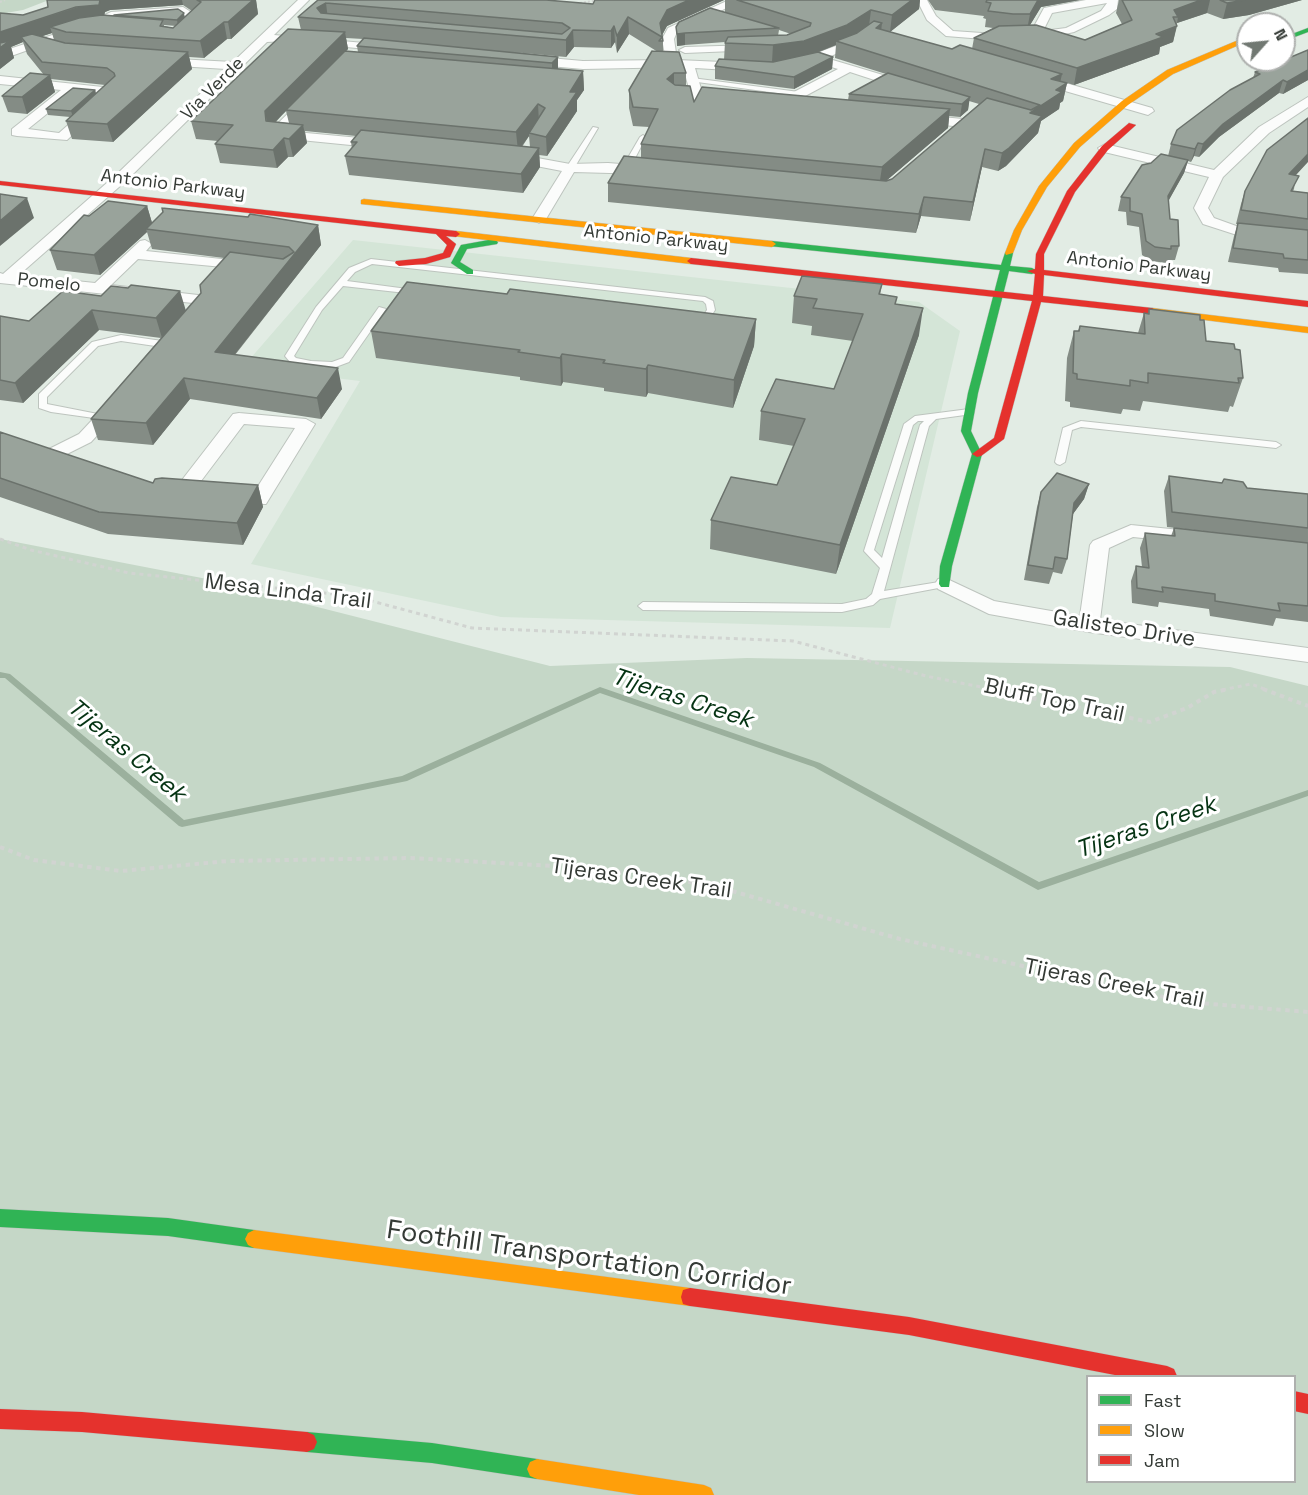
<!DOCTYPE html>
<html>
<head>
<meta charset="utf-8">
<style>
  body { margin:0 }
  #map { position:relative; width:1308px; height:1495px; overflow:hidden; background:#e2ece4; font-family:"Space Grotesk",sans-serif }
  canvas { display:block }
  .legend { position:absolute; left:1086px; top:1375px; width:210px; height:108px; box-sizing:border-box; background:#fff; border:2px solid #aeb0ae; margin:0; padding:8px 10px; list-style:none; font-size:18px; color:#343a35 }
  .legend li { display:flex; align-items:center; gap:12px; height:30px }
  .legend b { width:30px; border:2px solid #aeb0ae }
  .north { position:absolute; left:1236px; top:12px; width:60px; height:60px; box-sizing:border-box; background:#fff; border:2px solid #aeb0ae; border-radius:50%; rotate:63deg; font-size:16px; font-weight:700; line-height:24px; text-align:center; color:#343a35 }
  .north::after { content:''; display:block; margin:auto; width:21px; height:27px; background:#717872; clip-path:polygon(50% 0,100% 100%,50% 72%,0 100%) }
</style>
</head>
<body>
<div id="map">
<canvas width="1308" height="1495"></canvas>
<ul class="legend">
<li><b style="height:8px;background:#30b455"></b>Fast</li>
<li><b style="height:8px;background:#ff9f0a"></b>Slow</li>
<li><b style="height:8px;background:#e5322d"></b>Jam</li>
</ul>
<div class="north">N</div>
</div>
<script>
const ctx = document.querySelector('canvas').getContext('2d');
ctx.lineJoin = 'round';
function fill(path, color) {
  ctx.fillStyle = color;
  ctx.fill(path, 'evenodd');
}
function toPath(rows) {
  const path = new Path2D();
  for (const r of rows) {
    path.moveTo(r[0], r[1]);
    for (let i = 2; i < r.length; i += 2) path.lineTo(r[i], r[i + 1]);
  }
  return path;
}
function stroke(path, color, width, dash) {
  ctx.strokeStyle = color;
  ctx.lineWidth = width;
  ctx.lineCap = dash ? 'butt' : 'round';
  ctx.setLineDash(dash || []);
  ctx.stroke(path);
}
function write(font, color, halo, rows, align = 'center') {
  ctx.font = font + ' "Space Grotesk",sans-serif';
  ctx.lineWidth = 6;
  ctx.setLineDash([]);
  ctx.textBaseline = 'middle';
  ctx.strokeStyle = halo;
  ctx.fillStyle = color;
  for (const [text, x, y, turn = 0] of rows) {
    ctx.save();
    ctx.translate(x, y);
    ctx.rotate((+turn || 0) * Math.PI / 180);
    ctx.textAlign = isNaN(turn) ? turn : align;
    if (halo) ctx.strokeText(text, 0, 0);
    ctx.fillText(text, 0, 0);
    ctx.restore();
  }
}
const built = toPath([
  [353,240,919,302,960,331,890,628,501,617,251,564,360,381,243,367]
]);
const green = toPath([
  [0,0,49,0,23,10,0,14],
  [0,539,207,579,550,666,747,658,1230,667,1308,686,1308,1495,0,1495],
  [1088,1376,1294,1376,1294,1482,1088,1482]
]);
const stream = toPath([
  [0,672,10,674,184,820,402,776,600,687,820,763,1039,882,1308,790,1308,796,1038,890,814,767,600,693,407,781,182,827,179,826,5,678,0,678,0,672]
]);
const pathFar2 = toPath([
  [0,2,5,0],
  [580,3,600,0]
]);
const pathFar1 = toPath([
  [0,539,31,550,129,573,353,596,472,628,793,641,926,676,996,690],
  [1222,690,1251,684,1267,690]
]);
const path = toPath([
  [988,689,1150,722,1187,708,1214,692,1229,689],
  [1263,689,1308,706],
  [0,847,34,860,121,871,228,861,410,858,590,868,711,885,900,939,1187,1002,1308,1012]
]);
const lane = toPath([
  [692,78,799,92,802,94,799,96,690,81,689,80,692,78],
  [593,127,598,128,573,170,567,170,566,168,593,127],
  [643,135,646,137,630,168,623,170,622,168,640,137,643,135],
  [371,259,705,297,713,301,715,310,707,322,697,326,693,323,701,318,707,310,706,304,703,301,372,264,355,272,347,281,415,290,419,292,415,294,343,286,322,310,294,356,296,358,311,361,332,362,343,358,379,307,386,309,349,362,333,368,311,367,290,362,285,356,316,307,349,268,371,259],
  [121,335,169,342,173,345,169,348,121,341,98,346,47,397,47,404,108,416,108,420,51,412,39,408,39,394,92,342,121,335],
  [969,409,974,412,972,414,936,419,929,426,884,591,945,581,950,584,949,586,880,599,873,605,842,612,643,610,638,606,643,602,842,604,866,599,872,594,880,568,864,551,904,424,915,416,969,409],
  [918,421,924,421,920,425,882,558,874,550,913,425,918,421],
  [1081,421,1276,442,1281,445,1276,448,1081,427,1072,430,1065,462,1060,465,1057,464,1055,462,1063,428,1081,421]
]);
const street = toPath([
  [298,0,309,0,274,35,387,45,393,48,387,51,285,41,267,42,127,180,19,275,95,283,140,241,145,240,152,244,146,251,250,262,258,267,255,270,138,259,111,285,198,295,201,298,198,301,193,303,0,283,0,273,3,274,117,174,226,69,162,65,156,61,158,58,233,62,298,0],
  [729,0,743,0,677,32,674,39,677,60,746,63,752,67,746,71,695,68,704,99,702,102,698,103,692,99,683,67,583,69,527,64,521,60,527,56,583,61,666,60,662,39,668,28,729,0],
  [912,0,927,0,936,16,953,31,996,34,1031,32,1044,8,1086,0,1118,0,1117,9,1109,15,1074,32,1047,38,1051,42,1045,45,1033,39,996,40,946,36,927,20,919,4,912,0],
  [1107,3,1101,11,1066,28,1043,31,1052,13,1107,3],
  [183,7,202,19,181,36,175,33,189,19,181,13,115,18,111,28,101,26,105,15,111,12,183,7],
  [77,27,87,29,0,60,0,52,77,27],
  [863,36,869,39,867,41,826,58,913,84,913,90,905,90,850,72,779,110,771,110,771,104,838,69,815,62,796,69,792,68,792,62,863,36],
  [754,45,758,46,758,50,685,53,679,50,685,47,754,45],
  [1038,75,1152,108,1154,111,1148,115,1034,82,1034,76,1038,75],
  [0,76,112,88,118,92,67,140,17,136,12,135,12,129,61,90,0,84,0,76],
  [74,92,102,95,59,133,28,129,74,92],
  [310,95,316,99,285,131,381,140,388,144,381,148,270,137,270,131,306,96,310,95],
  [1308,97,1308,107,1269,133,1223,177,1208,208,1214,218,1239,227,1308,235,1308,243,1237,235,1203,224,1194,208,1209,177,1100,151,1098,148,1105,144,1214,170,1259,127,1308,97],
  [920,115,963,119,969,123,963,127,915,122,915,116,920,115],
  [510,153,570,164,608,163,646,166,653,170,646,174,574,172,546,219,539,223,532,219,562,171,505,160,505,154,510,153],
  [115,401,124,406,91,442,55,460,43,460,40,456,43,452,79,434,109,402,115,401],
  [239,413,306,419,315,424,266,504,233,504,224,498,233,492,253,494,295,428,244,424,189,497,175,497,173,493,175,489,233,414,239,413],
  [1131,525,1200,532,1207,534,1210,538,1207,542,1200,544,1133,537,1109,548,1100,620,1308,648,1308,662,1089,632,989,614,938,589,935,584,938,579,945,578,994,601,1080,616,1090,545,1093,541,1131,525]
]);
const fast = toPath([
  [1308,28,1308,32,1284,41,1284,37,1308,28],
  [494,239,498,242,497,244,467,249,460,262,473,270,473,274,467,274,451,263,461,245,494,239],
  [772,241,1001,265,1005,253,1009,250,1013,253,1010,266,1032,268,1037,271,1032,274,1009,271,978,393,971,431,982,454,952,566,949,587,941,587,939,584,940,566,972,454,961,431,968,393,1000,270,769,246,769,242,772,241],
  [0,1209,168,1218,254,1230,260,1233,263,1239,260,1245,254,1248,168,1236,0,1227,0,1209],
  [307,1432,432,1443,537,1459,544,1462,547,1469,544,1476,537,1479,432,1463,307,1452,300,1449,297,1442,300,1435,307,1432]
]);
const slow = toPath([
  [1248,36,1248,41,1173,74,1128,105,1080,147,1047,187,1022,230,1013,253,1006,255,1005,253,1014,230,1039,186,1074,143,1122,101,1167,70,1248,36],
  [364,199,772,241,776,244,772,247,361,204,361,200,364,199],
  [456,231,691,258,695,261,691,264,453,236,453,232,456,231],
  [1152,308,1308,327,1308,333,1149,313,1149,309,1152,308],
  [254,1230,690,1288,697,1290,699,1297,697,1304,690,1306,254,1248,248,1245,245,1239,248,1233,254,1230],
  [537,1459,704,1485,711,1488,714,1495,639,1495,537,1479,530,1476,527,1469,530,1462,537,1459]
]);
const jam = toPath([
  [1129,123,1136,125,1108,150,1075,192,1044,254,1044,270,1308,301,1308,307,1044,275,1043,296,1152,308,1157,311,1152,314,1041,302,1004,439,981,456,977,457,972,454,994,438,1032,301,691,264,687,261,691,258,1033,295,1035,274,1027,271,1035,269,1036,254,1067,191,1102,146,1129,123],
  [0,181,456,231,460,234,456,237,446,236,456,244,450,257,426,264,399,266,395,263,396,261,425,258,443,253,447,245,436,234,0,185,0,181],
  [690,1288,909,1317,1167,1366,1174,1369,1177,1376,1120,1376,909,1335,690,1306,683,1304,681,1297,683,1290,690,1288],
  [1294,1391,1308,1394,1308,1414,1294,1411,1294,1391],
  [0,1409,82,1412,307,1432,314,1435,317,1442,314,1449,307,1452,82,1432,0,1429,0,1409]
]);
const wall = toPath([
  [47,0,256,0,258,14,231,39,227,39,204,58,189,57,192,69,113,142,72,139,66,121,70,117,48,115,46,109,95,90,96,94,105,85,51,79,55,92,27,114,8,112,2,96,44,75,27,54,23,42,11,47,14,58,0,69,23,15,48,7],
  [183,5,192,11,185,17,104,15,105,12,110,10],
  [164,25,176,26,173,28,164,26],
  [52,33,54,40,42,36],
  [318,0,593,4,595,0,724,0,667,26,662,35,663,41,663,52,686,73,686,86,694,102,848,100,849,94,886,74,835,58,836,45,817,53,833,57,832,69,794,89,715,79,715,66,724,60,725,42,685,45,677,46,676,27,725,12,725,0,920,0,919,9,890,32,952,49,972,49,974,38,993,28,985,27,986,19,983,18,984,16,935,10,928,0,1080,0,1041,7,1030,25,1085,40,1122,24,1116,13,1119,0,1302,0,1249,15,1223,19,1207,13,1177,23,1173,42,1160,47,1159,54,1074,85,1061,81,1067,83,1063,101,1060,103,1059,109,1041,121,1038,133,1006,166,998,171,982,167,970,221,921,216,916,233,608,202,608,183,641,158,641,144,649,127,633,126,629,108,629,90,658,52,629,34,617,53,615,42,611,48,574,47,566,57,513,52,558,57,558,69,583,71,584,90,577,100,577,111,547,156,539,155,540,167,523,193,349,175,345,156,352,149,351,142,356,136,305,131,307,143,293,157,288,157,277,168,220,163,215,144,218,141,196,139,191,121,301,30,298,17],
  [779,30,791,34,787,35,778,36],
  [346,38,363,39,357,46,358,52,346,51,348,49],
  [969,101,979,104,892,179,887,180,948,128,949,116,960,117,968,110],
  [286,111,289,123,276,122,282,115],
  [529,136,530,147,522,147],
  [1308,50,1308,80,1283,94,1279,93,1219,137,1199,157,1194,156,1191,162,1188,161,1184,173,1168,201,1170,219,1179,246,1175,260,1168,260,1167,263,1151,261,1142,255,1139,227,1127,225,1126,212,1118,211,1121,197,1151,163,1168,156,1171,144,1253,78,1255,72],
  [1296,175,1294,189,1293,191,1308,193,1308,274,1279,272,1278,268,1228,262,1234,236,1238,224,1236,224,1241,204,1245,191],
  [147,206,152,223,318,225,321,245,235,355,342,389,321,419,190,399,153,445,98,440,91,419,161,338,99,330,23,403,0,400,0,316,29,321,63,291,186,311,201,293,224,258,152,249,147,232,100,275,57,270,50,250,89,216],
  [882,284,880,295,896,304,919,335,836,574,710,549,711,520,777,485,794,446,759,440,761,411,834,389,853,341,811,335,812,326,792,323,794,296],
  [507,294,756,319,754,346,733,408,648,393,646,397,604,391,604,388,563,382,561,386,520,380,520,377,376,358,371,331],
  [1149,309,1200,320,1206,341,1235,349,1243,378,1233,407,1230,406,1228,412,1143,401,1140,411,1123,409,1121,414,1070,407,1070,402,1065,401,1067,358,1074,331,1078,331,1080,326,1138,333,1144,313,1148,314],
  [0,432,153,483,258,485,263,507,243,545,108,534,0,497],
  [1169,476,1247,488,1308,494,1308,622,1276,618,1273,626,1210,616,1209,609,1159,602,1158,607,1132,603,1131,581,1136,566,1142,567,1140,548,1145,533,1171,536,1174,528,1231,534,1167,527,1164,491],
  [1089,484,1084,499,1073,514,1067,559,1062,574,1053,572,1049,584,1024,580,1037,507,1041,492]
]);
const shadedWall = toPath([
  [100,0,182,0,183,5,110,10,105,12,103,21,50,27,52,33,25,42,21,37,23,42,11,47,14,58,0,69,0,32],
  [253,0,256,0,258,14,231,39,228,22],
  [689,0,724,0,667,26,661,37,660,23,667,10],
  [912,0,920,0,919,9,890,32,892,15],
  [1038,0,1080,0,1041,7,1027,30,1030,14],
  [1201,0,1210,0,1207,13,1177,23,1178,17,1174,10],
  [1245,0,1302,0,1249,15,1223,19,1227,3],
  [326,3,328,20,317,8],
  [871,10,869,26,845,42,836,41,836,45,802,58,772,62,773,45],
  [184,13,185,19,178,26,177,20],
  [628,17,629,34,617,53,617,36],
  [224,22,227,39,204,58,200,41],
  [882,23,880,40,876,28],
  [614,26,615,42,611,48,611,31],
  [1177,26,1173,42,1160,47,1159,54,1074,85,1077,68],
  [573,30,574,47,566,57,566,40],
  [345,32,348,49,288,110,286,110,286,111,268,129,270,139,265,111],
  [685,33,685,45,677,46,677,34],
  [188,52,192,69,113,142,107,124],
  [558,57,558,69,552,75,552,63],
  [833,57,832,69,794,89,794,77],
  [1308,70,1308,80,1283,94,1287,82],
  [583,71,584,90,577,100,577,111,547,156,546,137,570,92],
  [674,73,674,91,667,79],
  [1062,74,1059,88,1067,83,1063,101,1060,103,1059,109,1041,121,1038,133,1006,166,998,171,1002,153,1030,113,1055,97,1051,79],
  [50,75,55,92,27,114,22,97],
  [1283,80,1279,93,1219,137,1199,157,1203,144,1223,124],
  [95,90,97,97,73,117,71,111],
  [970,97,968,110,960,117,962,104],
  [538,104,539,123,529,133,529,136,518,151,516,132],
  [950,109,948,128,879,187,882,167],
  [303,125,307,143,293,157,289,139],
  [284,138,288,157,277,168,273,150],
  [1198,143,1194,156,1191,162,1195,149],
  [539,148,540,167,523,193,521,174],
  [985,149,982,167,970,221,973,202],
  [1308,154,1308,162,1285,187,1289,174],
  [1188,160,1184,173,1164,209,1168,196],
  [924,197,921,216,916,233,919,214],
  [27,198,34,218,0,246,0,221],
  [147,206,153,226,146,229,147,232,100,275,94,255],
  [318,225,321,245,220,373,215,352],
  [180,291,186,311,162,338,156,318],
  [923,308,919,335,836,574,840,545],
  [92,310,99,330,23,403,15,383],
  [756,319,754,346,733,408,734,380],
  [562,354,563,382,561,386,560,358],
  [648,365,648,393,646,397,646,369],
  [338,368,342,389,321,419,317,398],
  [184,378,190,399,153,445,146,423],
  [1089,484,1084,499,1070,518,1074,503],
  [258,485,263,507,243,545,237,523]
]);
const building = toPath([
  [47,0,100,0,99,5,76,7,0,32,0,13,23,15,48,7,47,0],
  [197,0,253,0,228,22,224,22,200,41,66,32,50,27,79,18,102,15,163,20,160,26,173,28,201,2,197,0],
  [318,0,546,0,593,4,595,0,689,0,667,10,660,23,663,41,659,41,662,37,628,17,617,36,614,26,611,31,573,30,566,40,298,17,318,0],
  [326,3,562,23,570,28,562,34,321,13,317,8,326,3],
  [737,0,912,0,892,15,871,10,847,25,804,41,773,45,725,43,728,37,787,35,810,26,811,23,737,0],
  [987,0,1038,0,1030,14,1013,14,988,11,991,3,986,2,987,0],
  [1122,0,1201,0,1174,10,1178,17,1173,17,1177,26,1156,34,1163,37,1077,68,974,38,999,26,1036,25,1085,40,1132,20,1122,0],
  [1220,0,1245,0,1227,3,1220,0],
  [710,8,779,28,685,33,677,34,676,27,679,22,710,8],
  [178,9,184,13,177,20,114,15,178,9],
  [874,21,882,23,876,28,952,49,960,45,1062,74,1051,79,1067,83,1056,90,1062,92,1030,113,1042,116,1009,148,1002,153,985,149,973,202,924,197,919,214,608,183,624,156,886,181,892,179,987,98,1031,110,1040,105,836,41,857,33,874,21],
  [288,29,345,32,265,111,266,121,303,125,289,139,284,138,273,150,215,144,233,125,191,121,288,29],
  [32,34,65,43,188,52,107,124,66,121,115,76,114,73,107,68,42,62,21,37,32,34],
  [364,38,558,57,552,63,357,46,364,38],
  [9,41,0,48,0,43,9,41],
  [1308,50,1308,70,1287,82,1283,80,1223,124,1203,144,1198,143,1195,149,1171,144,1177,130,1230,90,1260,74,1255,72,1308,50],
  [345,51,583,71,570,92,577,92,546,137,529,133,545,108,538,104,516,132,286,110,345,51],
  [652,51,679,52,686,73,674,73,667,79,675,85,690,86,694,102,702,87,950,109,882,167,641,144,658,109,633,107,629,90,652,51],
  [818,52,833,57,794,77,715,66,719,59,773,62,818,52],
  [30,73,50,75,22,97,2,96,30,73],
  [888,73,970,97,962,104,849,94,888,73],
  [73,88,95,90,71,111,46,109,73,88],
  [1308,118,1308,154,1289,174,1299,176,1291,191,1308,193,1308,219,1241,210,1245,191,1267,150,1308,118],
  [361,130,539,148,521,174,345,156,357,142,351,142,361,130],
  [1161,154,1188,160,1168,196,1170,219,1178,220,1179,246,1171,246,1171,249,1155,247,1146,241,1142,214,1130,211,1130,198,1121,197,1142,165,1151,163,1161,154],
  [0,194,27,198,0,221,0,194],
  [108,201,147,206,94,255,50,250,84,215,89,216,108,201],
  [162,208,248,217,250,214,318,225,215,352,338,368,317,398,184,378,146,423,91,419,201,293,200,285,230,252,283,259,294,252,289,247,146,229,163,212,162,208],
  [1238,223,1308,230,1308,260,1284,258,1283,254,1233,248,1238,223],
  [802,276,882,284,879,294,897,297,895,304,923,308,840,545,711,520,731,477,777,485,805,419,761,411,776,379,834,389,863,314,813,308,817,299,794,296,802,276],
  [407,282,507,294,510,289,756,319,734,380,648,365,646,369,603,363,605,360,562,354,560,358,518,352,520,350,371,331,407,282],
  [131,285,180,291,156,318,92,310,15,383,0,380,0,316,29,321,63,291,101,296,111,286,128,288,131,285],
  [1149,309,1200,315,1200,320,1204,320,1206,341,1234,344,1235,349,1240,350,1243,378,1238,378,1239,383,1148,373,1148,383,1130,380,1130,386,1077,379,1077,374,1073,373,1074,331,1079,331,1080,326,1145,334,1144,313,1149,314,1149,309],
  [0,432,153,483,155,479,162,478,258,485,237,523,99,512,0,478,0,432],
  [1057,473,1089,484,1074,503,1067,559,1055,557,1053,569,1028,565,1041,492,1057,473],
  [1169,476,1222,483,1224,479,1243,482,1247,488,1308,494,1308,528,1172,512,1169,476],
  [1174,528,1308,543,1308,606,1278,603,1280,611,1215,601,1215,594,1162,587,1163,592,1137,588,1136,566,1149,568,1145,533,1175,536,1174,528]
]);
const farStreetnames = [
  ["Via Verde",213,89,-45],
  ["Antonio Parkway",173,185,7],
  ["Antonio Parkway",656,239,6],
  ["Antonio Parkway",1139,267,7],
  ["Pomelo",49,283,6]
];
const streetNames = [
  ["Mesa Linda Trail",288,592,7],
  ["Galisteo Drive",1124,629,9],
  ["Bluff Top Trail",1054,701,12],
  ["Tijeras Creek Trail",641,879,8],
  ["Tijeras Creek Trail",1114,984,11]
];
const waterNames = [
  ["Tijeras Creek",682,699,18],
  ["Tijeras Creek",126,751,40],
  ["Tijeras Creek",1146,828,-19]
];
const nearStreetnames = [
  ["Foothill Transportation Corridor",589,1259,8]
];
fill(built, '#d4e5d7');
fill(green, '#c5d7c7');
fill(stream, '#9bb09d');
stroke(lane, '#bdc4be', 2);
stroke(street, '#bdc4be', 2);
stroke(fast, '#bdc4be', 1);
stroke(slow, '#bdc4be', 1);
stroke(jam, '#bdc4be', 1);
stroke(pathFar2, '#d1d4d1', 2, [2, 2]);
stroke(pathFar1, '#d1d4d1', 3, [4, 4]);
stroke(path, '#d1d4d1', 4, [4.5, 4.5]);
fill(lane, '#fbfcfb');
fill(street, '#fbfcfb');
fill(fast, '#30b455');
fill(slow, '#ff9f0a');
fill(jam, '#e5322d');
fill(wall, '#848c85');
fill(shadedWall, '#6b726c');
fill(building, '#99a39b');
stroke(building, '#6b726c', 1.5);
write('18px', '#343a35', '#fff', farStreetnames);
write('22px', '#343a35', '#fff', streetNames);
write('italic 24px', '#053313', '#fff', waterNames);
write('27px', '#343a35', '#fff', nearStreetnames);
</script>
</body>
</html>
